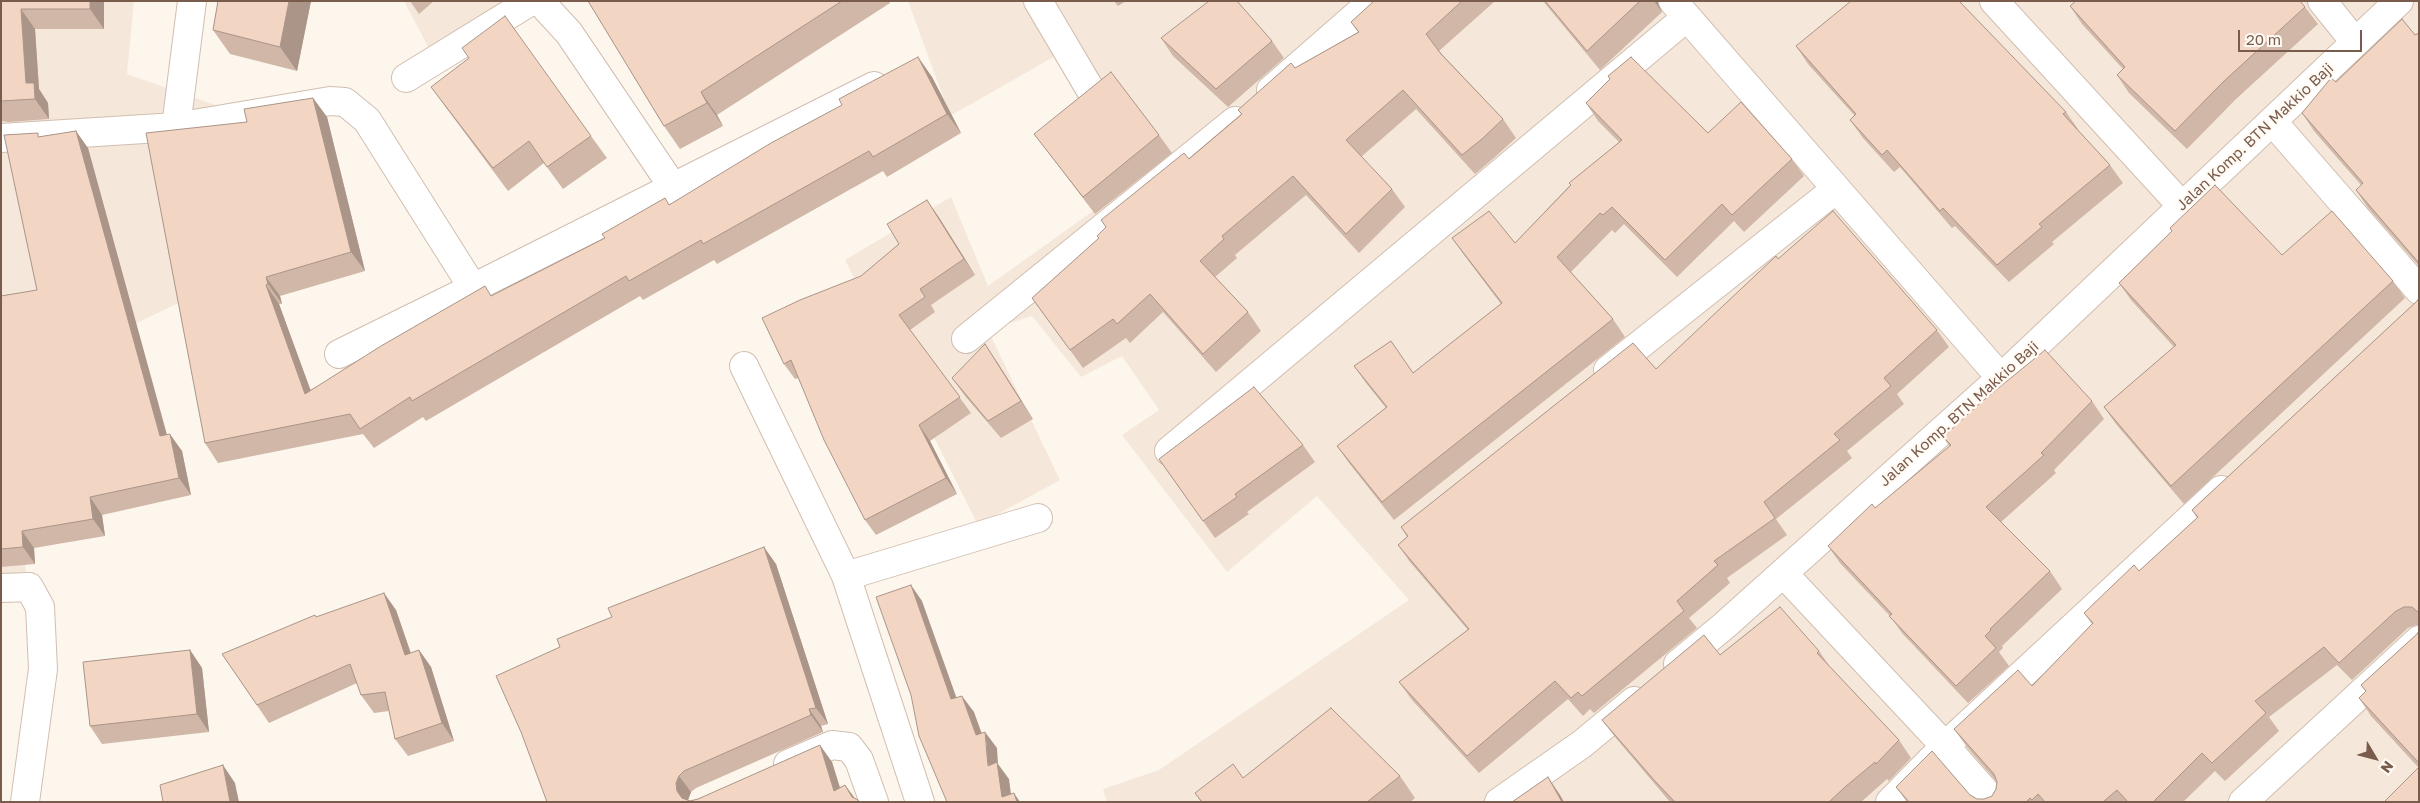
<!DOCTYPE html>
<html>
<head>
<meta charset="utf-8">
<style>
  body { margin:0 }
  #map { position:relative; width:2420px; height:803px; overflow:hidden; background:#fdf6ec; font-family:"Golos Text",sans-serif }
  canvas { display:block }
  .frame { position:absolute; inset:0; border:2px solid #7a5c4d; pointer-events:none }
  .north { position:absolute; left:2350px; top:733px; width:50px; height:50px; -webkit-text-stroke:4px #fffaf3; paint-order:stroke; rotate:127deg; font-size:14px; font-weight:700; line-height:20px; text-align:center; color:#7a5c4d }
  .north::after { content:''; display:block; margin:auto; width:18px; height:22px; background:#7a5c4d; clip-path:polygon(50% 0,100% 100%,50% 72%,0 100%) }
  .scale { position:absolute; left:2238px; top:30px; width:124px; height:22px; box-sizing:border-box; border:2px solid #7a5c4d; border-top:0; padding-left:6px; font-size:15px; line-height:18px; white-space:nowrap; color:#7a5c4d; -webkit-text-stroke:4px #fffaf3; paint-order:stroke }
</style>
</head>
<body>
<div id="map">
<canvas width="2420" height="803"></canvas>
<div class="frame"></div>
<div class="north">N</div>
<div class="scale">20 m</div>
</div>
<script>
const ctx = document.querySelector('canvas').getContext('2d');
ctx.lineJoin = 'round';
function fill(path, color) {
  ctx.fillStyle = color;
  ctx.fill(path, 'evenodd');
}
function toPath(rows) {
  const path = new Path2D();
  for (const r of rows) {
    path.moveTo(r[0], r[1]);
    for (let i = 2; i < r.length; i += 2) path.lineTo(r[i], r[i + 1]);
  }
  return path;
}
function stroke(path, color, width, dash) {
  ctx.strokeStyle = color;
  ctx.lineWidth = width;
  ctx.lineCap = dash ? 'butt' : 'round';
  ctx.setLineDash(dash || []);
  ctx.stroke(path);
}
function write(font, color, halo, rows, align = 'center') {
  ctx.font = font + ' "Golos Text",sans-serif';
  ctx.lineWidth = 4.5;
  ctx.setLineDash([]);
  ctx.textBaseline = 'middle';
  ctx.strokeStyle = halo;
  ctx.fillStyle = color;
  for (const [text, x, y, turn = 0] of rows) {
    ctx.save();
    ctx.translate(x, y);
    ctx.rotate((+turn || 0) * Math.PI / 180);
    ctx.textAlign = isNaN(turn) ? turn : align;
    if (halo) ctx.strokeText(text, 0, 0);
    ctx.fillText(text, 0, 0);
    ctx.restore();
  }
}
const residential = toPath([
  [1,1,134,1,127,74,261,121,265,262,107,337,18,469,26,572,1,575],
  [404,1,533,1,434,58],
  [908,1,2419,1,2419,802,1107,802,1103,789,1159,770,1409,600,1317,496,1227,572,1122,435,1159,410,1122,356,1081,377,1032,316,988,330,1060,480,978,525,845,260,951,197,988,286,1142,176,1071,47,950,116]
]);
const minor = toPath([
  [1038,1,1090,89],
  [1673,1,2001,378],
  [1994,1,2182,206],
  [2322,1,2355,42],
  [546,8,569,33,673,187],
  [406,78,531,1],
  [1271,90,1373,1],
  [2272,121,2419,290],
  [176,127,192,1],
  [1,138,176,127,330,101,345,102,367,120,473,288,874,86],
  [966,339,1235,121],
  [339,354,473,288],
  [744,366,846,576,920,802],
  [1608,370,1836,189],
  [1169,451,1687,17],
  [1783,573,1945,746,1994,802],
  [846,576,1038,518],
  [1,588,29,587,40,607,43,669,25,802],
  [1678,664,1725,625,2001,378,2399,1],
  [788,764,832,745,849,747,859,760,874,802],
  [1499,802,1582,744,1634,701],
  [1890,802,1945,746,2221,490],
  [2243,802,2419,640]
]);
const wall = toPath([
  [1,1,104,1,104,29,35,29,39,89,48,103,49,119,9,122,1,121],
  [218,1,311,1,297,71,230,54,213,30],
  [410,1,434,1,419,14],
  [588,1,889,1,890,3,717,115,723,126,680,149,664,126],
  [1114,1,1126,1,1118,6],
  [1374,1,1495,1,1439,51,1503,119,1516,138,1495,157,1475,174,1416,109,1361,157,1392,189,1405,207,1359,253,1306,195,1235,255,1237,258,1215,277,1248,312,1261,331,1216,372,1163,312,1130,343,1126,338,1083,368,1032,298,1099,238,1097,236,1241,114,1238,110,1295,68,1358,32,1351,22],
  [1543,1,1658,1,1658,4,1662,12,1600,70],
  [2070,6,2305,7,2318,24,2235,100,2187,149,2129,93,2117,75,2123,69,2082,24],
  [2419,33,2419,266,2368,208,2356,190,2361,185,2314,131,2302,113,2336,82,2415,35],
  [1161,38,1272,41,1284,58,1228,107,1173,56],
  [1796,46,2066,112,2078,129,2077,130,2110,165,2123,183,2052,242,2054,244,2009,282,1955,226,1952,228,1900,167,1894,172,1863,138,1850,120,1855,116,1808,64],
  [918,57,932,77,961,133,887,177,883,171,717,264,714,260,643,300,640,296,426,421,423,417,374,448,363,434,218,463,205,443,247,122,313,98,327,117,365,271,280,296,282,304,279,304,310,390,492,296,605,238,665,198,669,205,842,105],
  [431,87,591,136,607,158,563,189,544,163,508,191,447,109],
  [1586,103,1708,133,1792,159,1804,176,1744,232,1734,221,1677,277,1624,224,1615,233,1612,230,1571,272,1613,319,1625,337,1394,520,1349,463,1337,446,1386,408,1366,383,1354,366,1413,373,1501,304,1464,255,1452,238,1515,243,1570,185,1619,142,1598,121],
  [1034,134,1159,135,1172,153,1095,214,1047,151],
  [40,136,88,148,166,434,182,451,191,495,102,515,105,536,34,548,35,564,1,567,1,296,37,290],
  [938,216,975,275,931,305,935,312,910,330,971,413,930,441,957,494,876,535,865,520,798,378,795,379,784,364,861,276,899,244],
  [2170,228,2393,281,2405,298,2184,504,2116,424,2104,407,2174,347,2131,300,2119,283,2172,231],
  [1778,259,1937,330,1949,347,1897,394,1904,404,1847,451,1852,458,1776,519,1787,535,1727,578,1730,583,1689,618,1697,628,1594,713,1590,709,1583,716,1568,699,1479,773,1412,700,1399,682,1468,630,1410,562,1398,545,1407,537,1401,527,1656,369],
  [2419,298,2419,625,2416,625,2408,628,2352,680,2337,665,2269,717,2279,731,2225,781,2215,771,2183,802,1907,802,1896,787,1970,795,1977,799,1984,799,1992,796,1996,789,1997,782,1967,747,1954,729,2032,686,2092,624,2084,613,2139,571,2197,518,2192,510,2417,301],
  [997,362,1033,419,1001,438,965,396,952,378],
  [2092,401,2104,419,2054,470,2056,473,2001,522,2050,571,2062,589,2002,646,2003,648,1999,652,2009,666,1968,703,1902,633,1890,616,1840,563,1828,546,1950,447,1943,437],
  [1303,445,1315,462,1247,512,1249,514,1215,538,1159,459],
  [776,564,828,724,821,726,823,732,696,788,691,792,688,800,690,801,698,799,832,762,840,787,845,785,855,798,858,800,860,802,547,802,560,647],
  [396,610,411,653,419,650,431,667,454,741,408,756,395,739,389,711,374,713,361,695,357,683,269,723,222,654,316,617],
  [2419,631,2419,802,2418,767,2371,716,2359,698,2366,692,2361,685,2417,634],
  [190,650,202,668,209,732,102,744,90,726],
  [1819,651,1830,667,1899,740,1911,758,1889,781,1887,779,1861,802,1670,802,1615,737,1602,720,1720,655],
  [1400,776,1415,798,1410,802,1201,802,1195,793,1243,778]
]);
const shadedWall = toPath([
  [90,1,104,1,104,29,90,9],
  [289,1,311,1,297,71,280,47],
  [1654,1,1658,1,1658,4,1662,12],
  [21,9,35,29,39,89,48,103,49,119,35,99,26,83],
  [918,57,932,77,961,133,947,114],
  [701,92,717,115,723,126,707,103],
  [313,98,327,117,365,271,351,252],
  [76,131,88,148,172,453,160,436],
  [927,200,938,216,975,275,964,259],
  [266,277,280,296,282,304,268,284],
  [266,285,279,304,319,413,305,394],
  [985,344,997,362,1033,419,1021,401],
  [919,425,930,441,957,494,946,478],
  [170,434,182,451,191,495,179,478],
  [90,497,102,515,105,536,93,519],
  [22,531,34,548,35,564,23,547],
  [764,547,776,564,828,724,816,708],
  [911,585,922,601,963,716,951,699],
  [384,593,396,610,417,672,405,655],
  [190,650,202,668,209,732,197,714],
  [419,650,431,667,454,741,442,723],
  [962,696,974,712,987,748,985,732,997,748,998,764,1009,779,1012,802,1002,797,976,735],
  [809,709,821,726,823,732,811,715],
  [820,745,832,762,844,802,834,791],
  [223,765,235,783,239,802,230,802],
  [679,776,691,792,688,800,684,802,677,791,676,783],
  [1548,777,1560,795,1564,802,1562,802],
  [845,785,857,802,852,797],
  [1014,793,1020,802,1017,802]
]);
const building = toPath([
  [1,1,90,1,90,9,21,9,26,83,34,83,35,99,1,101,1,1],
  [218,1,289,1,280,47,213,30,218,1],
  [588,1,842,1,701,92,707,103,664,126,588,1],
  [1209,1,1237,1,1272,41,1216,89,1161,38,1209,1],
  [1374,1,1462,1,1426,34,1441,54,1503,119,1482,139,1462,155,1403,90,1346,140,1392,189,1346,234,1293,176,1222,236,1224,239,1200,261,1248,312,1203,354,1150,294,1117,324,1113,319,1070,350,1032,298,1099,238,1097,236,1106,227,1101,220,1184,153,1189,159,1242,114,1238,110,1291,63,1295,68,1359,32,1351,22,1374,1],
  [1545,1,1640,1,1587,51,1545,1],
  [1851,1,1959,1,2066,112,2063,114,2110,165,2039,224,2042,227,1997,265,1943,208,1940,211,1887,150,1882,155,1850,120,1856,114,1796,46,1851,1],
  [2076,1,2300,1,2305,7,2223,82,2175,131,2117,75,2125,67,2070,6,2076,1],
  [505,16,591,136,547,167,529,141,493,168,431,87,469,58,462,48,505,16],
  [2402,19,2415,35,2419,33,2419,263,2356,190,2363,183,2302,113,2331,78,2336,82,2402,19],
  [918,57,947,114,873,157,869,151,703,244,701,240,629,281,626,276,412,401,410,397,360,429,350,414,205,443,146,133,247,122,244,109,313,98,351,252,266,277,268,284,266,285,305,394,381,346,485,286,491,296,605,238,602,234,665,198,669,205,771,143,842,105,839,99,918,57],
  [1631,57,1708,133,1741,102,1792,159,1732,215,1722,204,1665,260,1612,207,1603,215,1600,213,1557,257,1613,319,1382,502,1337,446,1387,407,1354,366,1391,341,1413,373,1502,303,1452,238,1489,211,1515,243,1571,185,1569,183,1622,140,1586,103,1610,79,1608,76,1631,57],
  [1111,72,1159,135,1083,197,1034,134,1111,72],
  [76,131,160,436,170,434,179,478,90,497,93,519,22,531,23,547,1,549,1,296,37,290,4,135,38,133,38,137,76,131],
  [2215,185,2282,255,2332,211,2393,281,2171,486,2104,407,2176,345,2119,283,2172,231,2170,228,2215,185],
  [927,200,964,259,920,289,925,297,899,315,960,397,919,425,946,478,865,520,824,440,791,360,784,364,762,318,800,300,861,276,899,244,887,224,927,200],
  [1833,211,1937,330,1884,378,1891,386,1834,434,1840,440,1764,502,1775,518,1714,561,1718,565,1677,601,1684,611,1582,696,1578,692,1571,698,1555,681,1467,756,1399,682,1469,629,1398,545,1408,536,1401,527,1633,343,1656,369,1776,256,1778,259,1833,211],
  [2419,298,2419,613,2412,607,2404,607,2396,611,2339,663,2324,647,2255,701,2266,713,2212,763,2202,753,2153,802,2128,802,2117,790,2103,802,2045,802,2038,794,2032,800,2030,798,2026,802,1909,802,1896,787,1932,751,1970,795,1977,799,1984,799,1992,796,1996,789,1997,782,1994,774,1954,729,2018,670,2032,686,2093,623,2084,613,2134,565,2139,571,2198,517,2192,510,2417,301,2419,298],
  [985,344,1021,401,988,421,952,378,985,344],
  [2045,350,2092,401,2041,453,2044,455,1986,507,2050,571,1990,629,1991,630,1985,636,1996,648,1956,686,1889,616,1892,614,1828,546,1872,504,1875,508,1951,445,1943,437,1979,404,2045,350],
  [1254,387,1303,445,1235,494,1237,497,1203,521,1159,459,1254,387],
  [764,547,816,708,809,709,811,715,684,771,679,776,676,783,677,791,682,798,690,801,698,799,820,745,834,791,845,785,852,797,858,800,859,802,547,802,521,732,496,676,560,647,557,639,612,617,608,608,764,547],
  [911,585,951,699,962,696,976,735,985,732,988,766,997,762,1002,797,1014,793,1017,802,947,802,919,736,911,695,876,597,911,585],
  [384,593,405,655,419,650,442,723,395,739,385,692,361,695,350,664,257,705,222,654,315,615,316,617,384,593],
  [1780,607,1819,651,1817,653,1899,740,1876,764,1875,762,1845,787,1829,802,1675,802,1654,780,1602,720,1704,635,1720,655,1780,607],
  [2419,631,2419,763,2359,698,2366,691,2361,685,2417,634,2419,631],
  [190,650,197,714,90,726,83,662,190,650],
  [1331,708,1400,776,1367,802,1202,802,1195,793,1233,764,1243,778,1331,708],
  [223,765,230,802,163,802,160,785,223,765],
  [2419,767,2419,802,2384,802,2419,767],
  [1548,777,1562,802,1512,802,1548,777]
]);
const streetNames = [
  ["Jalan Komp. BTN Makkio Baji",2255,137,-43],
  ["Jalan Komp. BTN Makkio Baji",1959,414,-42]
];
fill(residential, '#f5e8da');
stroke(minor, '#d1beb0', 30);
stroke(minor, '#fff', 28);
fill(wall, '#d1b7a8');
fill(shadedWall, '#aa9588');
fill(building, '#f3d5c3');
stroke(building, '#aa9588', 1);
write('15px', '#7a5c4d', '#fffaf3', streetNames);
</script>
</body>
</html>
